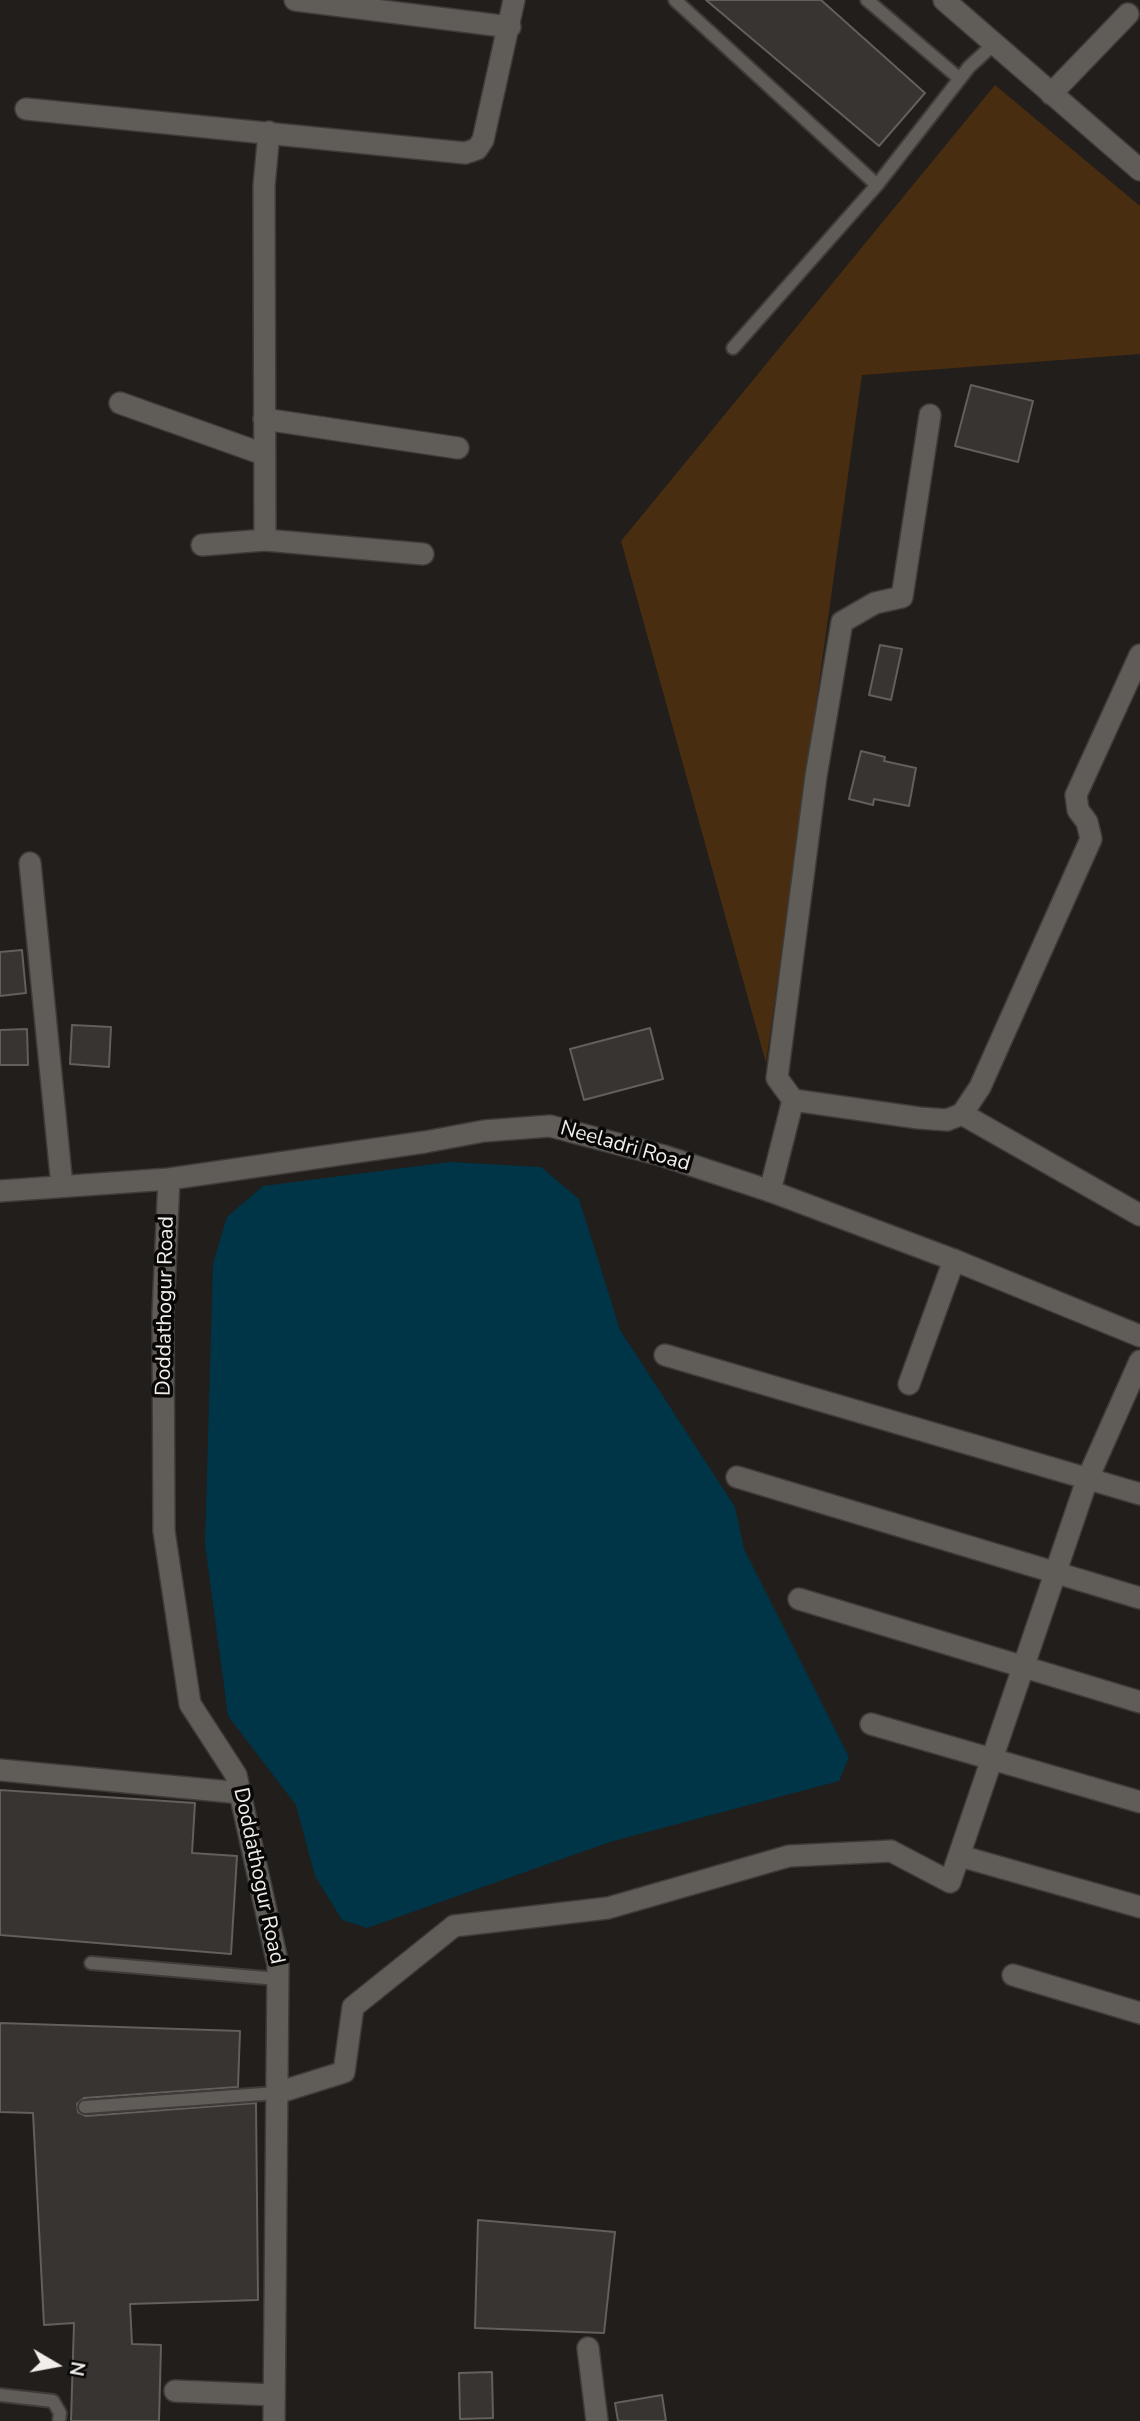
<!DOCTYPE html>
<html>
<head>
<meta charset="utf-8">
<style>
  body { margin:0 }
  #map { position:relative; width:1140px; height:2421px; overflow:hidden; background:#211e1b; font-family:"Nunito Sans",sans-serif }
  canvas { display:block }
  .north { position:absolute; left:21px; top:2330px; width:70px; height:70px; -webkit-text-stroke:5px #0a0807; paint-order:stroke; rotate:100deg; font-size:19px; font-weight:700; line-height:28px; text-align:center; color:#f1eeec }
  .north::after { content:''; display:block; margin:auto; width:24px; height:32px; background:#f1eeec; clip-path:polygon(50% 0,100% 100%,50% 72%,0 100%) }
</style>
</head>
<body>
<div id="map">
<canvas width="1140" height="2421"></canvas>
<div class="north">N</div>
</div>
<script>
const ctx = document.querySelector('canvas').getContext('2d');
ctx.lineJoin = 'round';
function fill(path, color) {
  ctx.fillStyle = color;
  ctx.fill(path, 'evenodd');
}
function toPath(rows) {
  const path = new Path2D();
  for (const r of rows) {
    path.moveTo(r[0], r[1]);
    for (let i = 2; i < r.length; i += 2) path.lineTo(r[i], r[i + 1]);
  }
  return path;
}
function stroke(path, color, width, dash) {
  ctx.strokeStyle = color;
  ctx.lineWidth = width;
  ctx.lineCap = dash ? 'butt' : 'round';
  ctx.setLineDash(dash || []);
  ctx.stroke(path);
}
function write(font, color, halo, rows, align = 'center') {
  ctx.font = font + ' "Nunito Sans",sans-serif';
  ctx.lineWidth = 7;
  ctx.setLineDash([]);
  ctx.textBaseline = 'middle';
  ctx.strokeStyle = halo;
  ctx.fillStyle = color;
  for (const [text, x, y, turn = 0] of rows) {
    ctx.save();
    ctx.translate(x, y);
    ctx.rotate((+turn || 0) * Math.PI / 180);
    ctx.textAlign = isNaN(turn) ? turn : align;
    if (halo) ctx.strokeText(text, 0, 0);
    ctx.fillText(text, 0, 0);
    ctx.restore();
  }
}
const green = toPath([
  [995,85,1140,206,1140,354,862,375,766,1063,621,541]
]);
const water = toPath([
  [450,1162,541,1167,579,1199,620,1330,735,1507,744,1549,849,1757,839,1781,610,1842,367,1928,342,1920,315,1876,296,1805,228,1716,205,1544,213,1264,227,1217,263,1186]
]);
const building = toPath([
  [706,0,821,0,925,93,879,146,706,0],
  [971,385,1033,401,1018,462,955,446,971,385],
  [880,645,902,649,891,700,869,695,880,645],
  [861,751,885,757,884,761,916,768,909,806,874,799,873,805,849,799,861,751],
  [22,950,26,993,0,996,0,952,22,950],
  [72,1025,111,1027,109,1067,70,1064,72,1025],
  [650,1028,663,1079,584,1100,570,1049,650,1028],
  [27,1029,28,1065,0,1065,0,1030,27,1029],
  [0,1790,195,1803,192,1853,237,1856,231,1954,0,1935,0,1790],
  [0,2023,240,2031,238,2087,84,2098,77,2104,78,2112,86,2116,256,2103,258,2300,130,2304,132,2344,161,2345,159,2421,71,2421,74,2323,44,2325,33,2113,0,2112,0,2023],
  [478,2220,615,2232,604,2333,475,2328,478,2220],
  [492,2372,493,2418,460,2419,459,2373,492,2372],
  [662,2395,666,2421,618,2421,615,2403,662,2395]
]);
const lane = toPath([
  [675,0,877,185],
  [867,0,960,79],
  [733,348,877,185,969,67,994,44],
  [91,1963,278,1979],
  [85,2107,277,2093],
  [0,2395,53,2401,60,2413,59,2421]
]);
const street = toPath([
  [295,0,510,27],
  [944,0,1140,170],
  [1051,94,1128,14],
  [26,109,465,153,477,149,483,140,514,0],
  [120,403,263,454],
  [930,415,902,597,875,603,842,622,816,776,777,1078,793,1100,919,1118,947,1120,962,1114,980,1087,1091,839,1087,822,1078,810,1076,795,1140,655],
  [264,419,458,448],
  [265,540,264,186,269,132],
  [202,545,265,540,423,554],
  [30,863,62,1186],
  [962,1114,1140,1215],
  [770,1191,793,1100],
  [665,1355,1140,1494],
  [909,1384,954,1260],
  [737,1477,1140,1598],
  [799,1599,1140,1702],
  [871,1724,1140,1802],
  [0,1770,241,1793],
  [960,1856,1140,1907],
  [1013,1975,1140,2013],
  [277,2093,344,2072,353,2007,454,1926,608,1908,789,1856,891,1851,950,1882,1087,1480,1140,1361],
  [588,2348,597,2421],
  [175,2391,274,2395]
]);
const secondary = toPath([
  [169,1179,163,1314,164,1531,190,1704,236,1775,278,1965,274,2421],
  [0,1191,169,1179,425,1142,484,1131,550,1126,664,1156,770,1191,954,1260,1140,1336]
]);
const streetNames = [
  ["Neeladri Road",625,1147,16],
  ["Doddathogur Road",166,1306,-89],
  ["Doddathogur Road",258,1876,78]
];
fill(green, '#492d11');
fill(water, '#003548');
fill(building, '#383431');
stroke(building, '#635f5b', 2);
stroke(lane, '#3e3b39', 16);
stroke(street, '#3e3b39', 24);
stroke(secondary, '#3e3b39', 24);
stroke(lane, '#605c58', 12);
stroke(street, '#605c58', 21);
stroke(secondary, '#605c58', 21);
write('21px', '#f1eeec', '#0a0807', streetNames);
</script>
</body>
</html>
